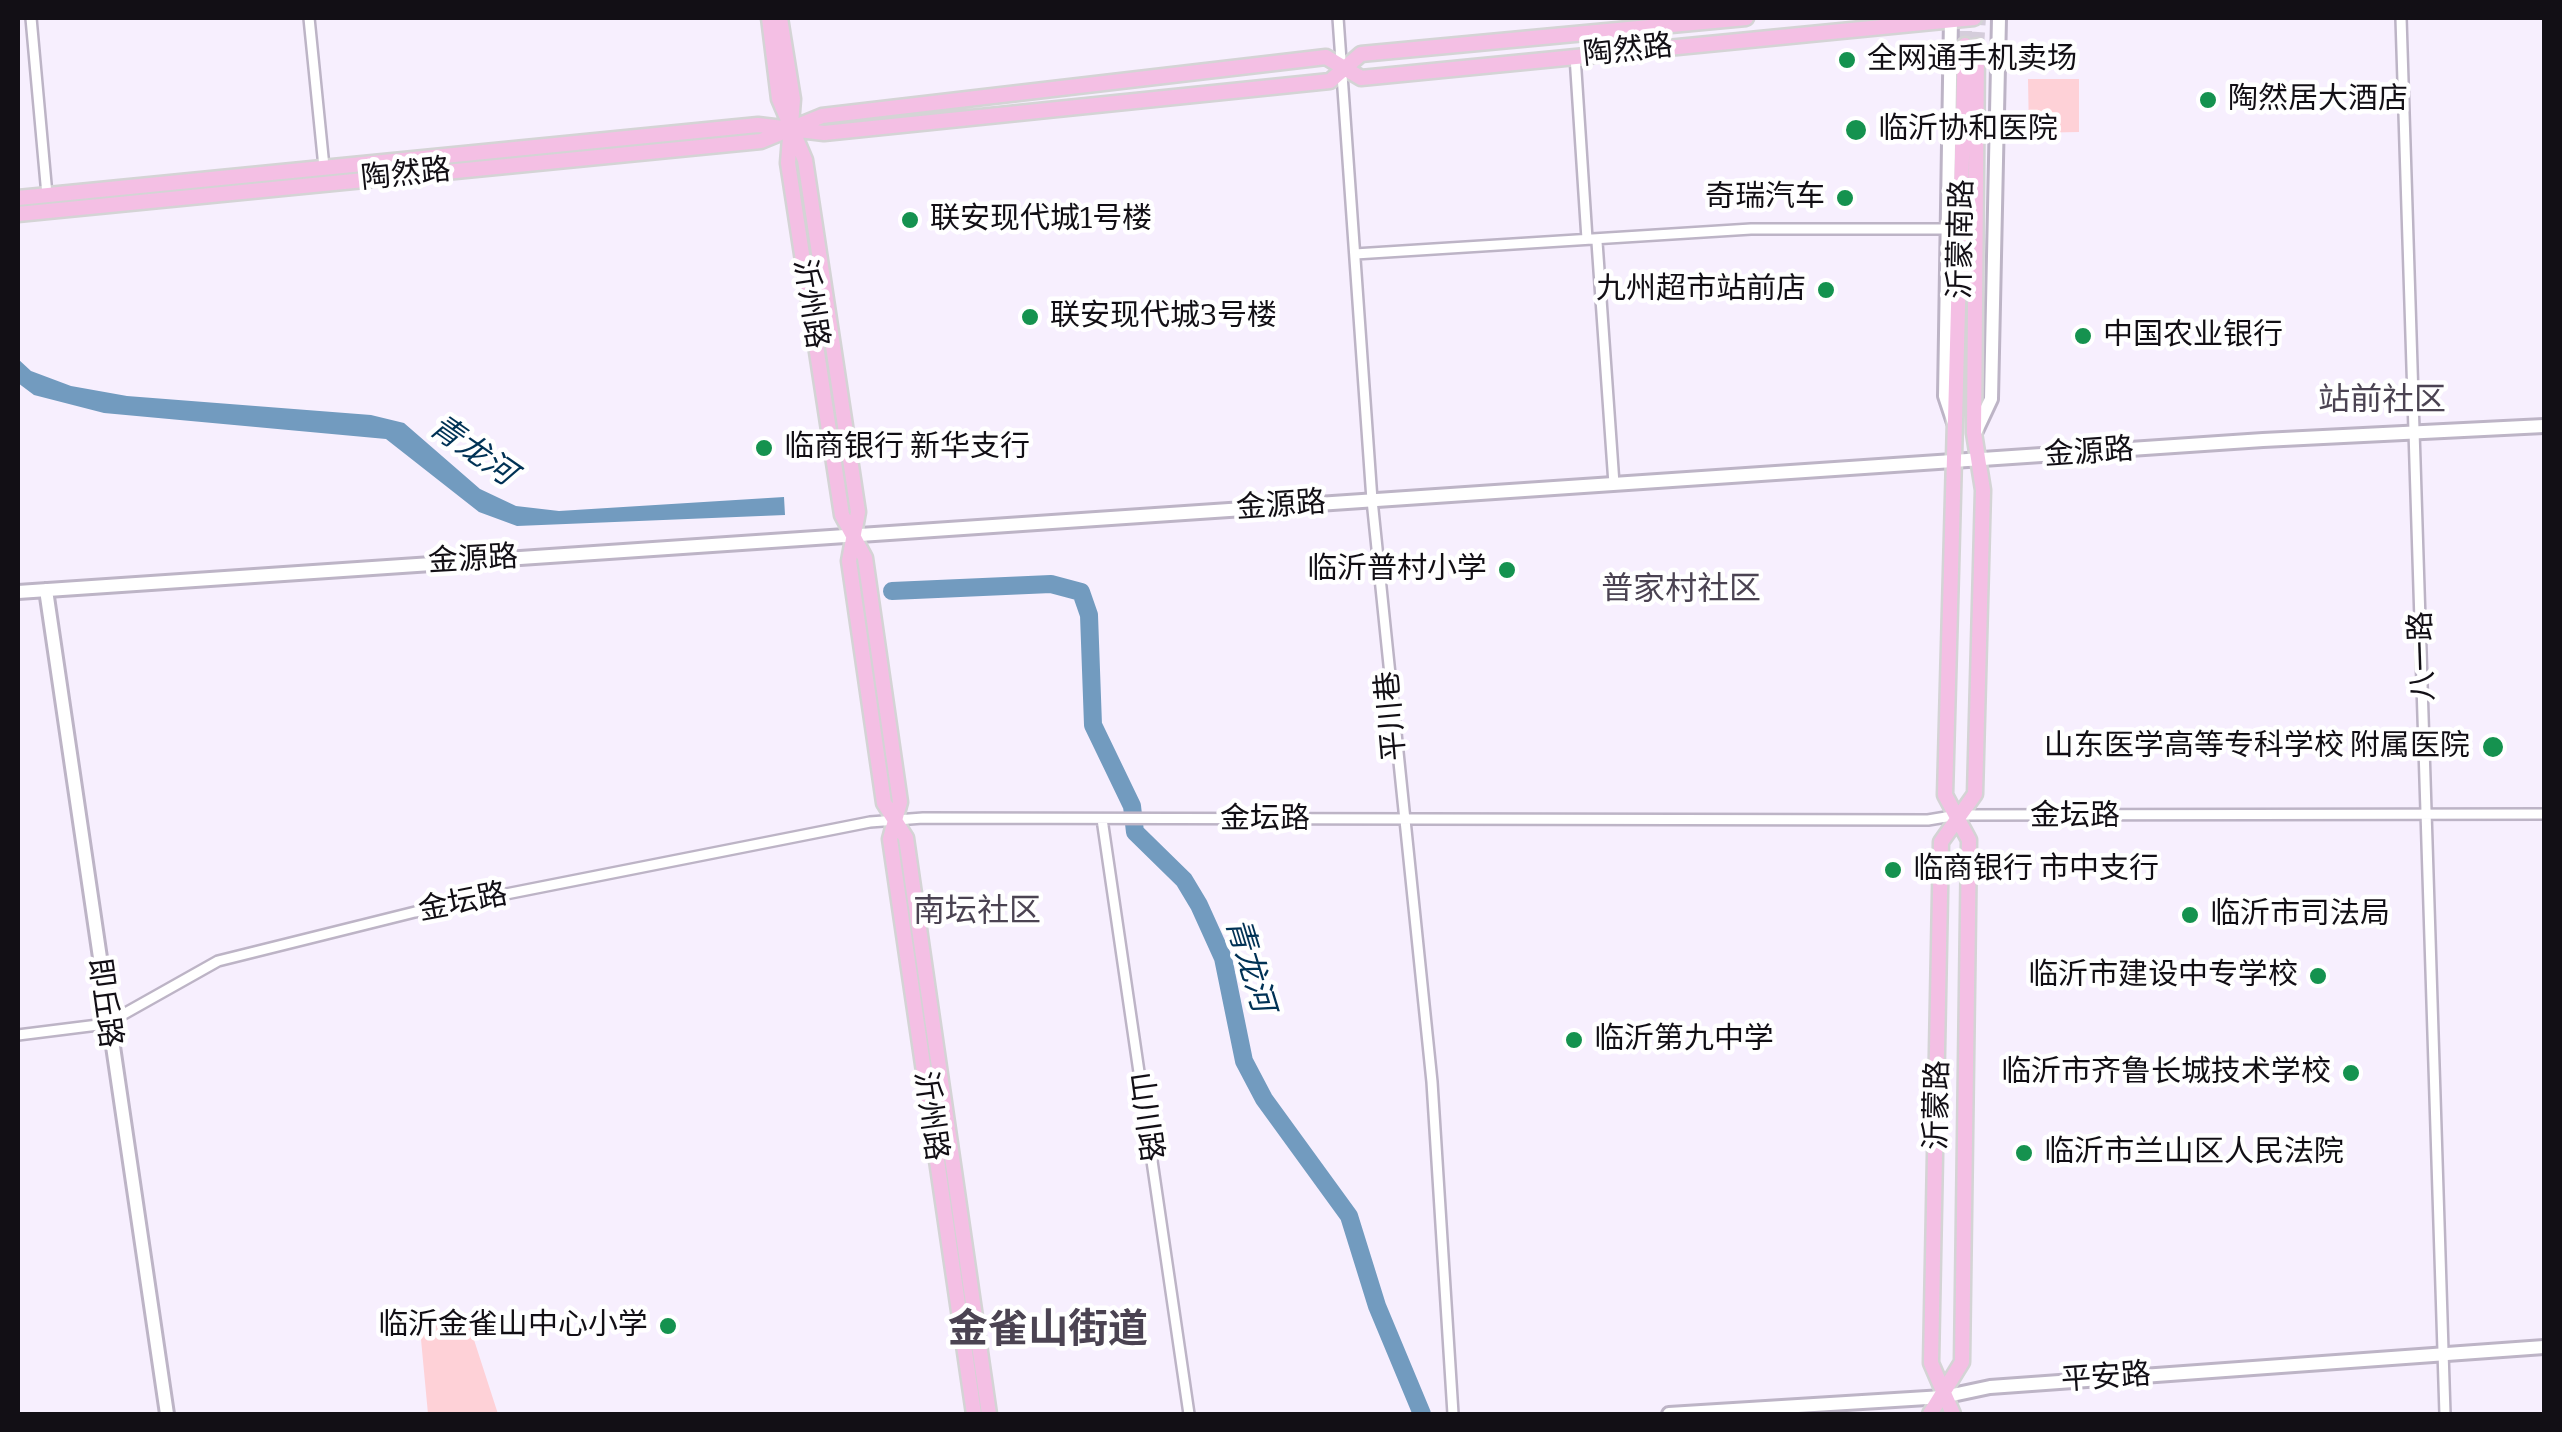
<!DOCTYPE html>
<html>
<head>
<meta charset="utf-8">
<style>
  body { margin:0 }
  #map { position:relative; width:2562px; height:1432px; overflow:hidden; background:#f7effe; font-family:Bitter,serif }
  canvas { display:block }
  .frame { position:absolute; inset:0; border:20px solid #120f15; pointer-events:none }
</style>
</head>
<body>
<div id="map">
<canvas width="2562" height="1432"></canvas>
<div class="frame"></div>
</div>
<script>
const ctx = document.querySelector('canvas').getContext('2d');
ctx.lineJoin = 'round';
function fill(path, color) {
  ctx.fillStyle = color;
  ctx.fill(path, 'evenodd');
}
function toPath(rows) {
  const path = new Path2D();
  for (const r of rows) {
    path.moveTo(r[0], r[1]);
    for (let i = 2; i < r.length; i += 2) path.lineTo(r[i], r[i + 1]);
  }
  return path;
}
function stroke(path, color, width, dash) {
  ctx.strokeStyle = color;
  ctx.lineWidth = width;
  ctx.lineCap = dash ? 'butt' : 'round';
  ctx.setLineDash(dash || []);
  ctx.stroke(path);
}
function write(font, color, halo, rows, align = 'center') {
  ctx.font = font + ' Bitter,"Noto Sans SC",serif';
  ctx.lineWidth = 9;
  ctx.setLineDash([]);
  ctx.textBaseline = 'middle';
  ctx.strokeStyle = halo;
  ctx.fillStyle = color;
  for (const [text, x, y, turn = 0] of rows) {
    ctx.save();
    ctx.translate(x, y);
    ctx.rotate((+turn || 0) * Math.PI / 180);
    ctx.textAlign = isNaN(turn) ? turn : align;
    if (halo) ctx.strokeText(text, 0, 0);
    ctx.fillText(text, 0, 0);
    ctx.restore();
  }
}
const green = toPath([
  [2028,79,2079,79,2079,132,2029,133],
  [465,1312,498,1414,428,1414,419,1318]
]);
const water = toPath([
  [18,359,31,371,71,386,127,396,371,415,404,423,480,489,516,506,559,511,784,497,785,515,517,526,479,512,386,439,104,413,34,395,18,383]
]);
const river = toPath([
  [892,591,1051,584,1081,592,1089,615,1093,725,1132,806,1135,832,1184,880,1199,905,1223,958,1244,1061,1264,1099,1349,1216,1377,1306,1422,1414]
]);
const primaryTunnel = toPath([
  [1965,45,1965,18],
  [1977,46,1979,18]
]);
const street = toPath([
  [31,18,47,195],
  [309,18,324,167],
  [1338,18,1372,500,1432,1082,1453,1414],
  [2401,18,2445,1414],
  [1575,56,1587,239],
  [1597,242,1614,484],
  [1355,254,1751,229,1949,229],
  [1102,819,1189,1414],
  [18,1035,106,1024,218,961,415,912,870,822,923,818,1928,820,1958,815,2544,814]
]);
const secondary = toPath([
  [1951,18,1945,396,1954,423],
  [1976,431,1991,399,1999,18],
  [46,590,167,1414],
  [18,592,2263,440,2544,426],
  [1669,1414,1943,1397,1990,1387,2544,1347]
]);
const primary = toPath([
  [769,18,779,99,805,160,858,512,849,561,884,803,906,838,989,1414],
  [780,18,793,99,788,163,842,515,865,558,900,802,890,839,974,1414],
  [18,198,758,125,824,133,1330,81,1361,54,1746,18],
  [18,214,761,141,822,116,1326,57,1361,78,1974,18],
  [1930,1414,1962,1362,1969,840,1945,795,1965,45],
  [1953,1414,1931,1363,1941,842,1975,794,1983,490,1974,433,1977,46]
]);
const markers = [
  [1847,60,10,"#15924f"],
  [2208,100,10,"#15924f"],
  [1856,130,12,"#15924f"],
  [1845,198,10,"#15924f"],
  [910,220,10,"#15924f"],
  [1826,290,10,"#15924f"],
  [1030,317,10,"#15924f"],
  [2083,336,10,"#15924f"],
  [764,448,10,"#15924f"],
  [1507,570,10,"#15924f"],
  [2493,747,12,"#15924f"],
  [1893,870,10,"#15924f"],
  [2190,915,10,"#15924f"],
  [2318,976,10,"#15924f"],
  [1574,1040,10,"#15924f"],
  [2351,1073,10,"#15924f"],
  [2024,1153,10,"#15924f"],
  [668,1326,10,"#15924f"]
];
const streetNames = [
  ["陶然路",1628,51,-6],
  ["陶然路",406,175,-6],
  ["沂蒙南路",1962,239,-89],
  ["沂州路",810,304,81],
  ["金源路",2089,453,-4],
  ["金源路",1281,506,-4],
  ["金源路",473,560,-3],
  ["八一路",2423,656,-92],
  ["平川巷",1392,716,-95],
  ["金坛路",2075,817],
  ["金坛路",1265,820],
  ["金坛路",463,903,-11],
  ["即丘路",104,1003,82],
  ["沂蒙路",1938,1105,-89],
  ["沂州路",930,1116,82],
  ["山川路",1145,1117,82],
  ["平安路",2106,1378,-4]
];
const poiNames = [
  ["全网通手机卖场",1867,60],
  ["陶然居大酒店",2228,100],
  ["临沂协和医院",1878,130],
  ["奇瑞汽车",1825,198,"right"],
  ["联安现代城1号楼",930,220],
  ["九州超市站前店",1806,290,"right"],
  ["联安现代城3号楼",1050,317],
  ["中国农业银行",2103,336],
  ["临商银行 新华支行",784,448],
  ["临沂普村小学",1487,570,"right"],
  ["山东医学高等专科学校 附属医院",2470,747,"right"],
  ["临商银行 市中支行",1913,870],
  ["临沂市司法局",2210,915],
  ["临沂市建设中专学校",2298,976,"right"],
  ["临沂第九中学",1594,1040],
  ["临沂市齐鲁长城技术学校",2331,1073,"right"],
  ["临沂市兰山区人民法院",2044,1153],
  ["临沂金雀山中心小学",648,1326,"right"]
];
const neighbourhoodNames = [
  ["站前社区",2382,401],
  ["普家村社区",1681,590],
  ["南坛社区",977,912]
];
const waterNames = [
  ["青龙河",472,451,35],
  ["青龙河",1249,965,73]
];
const districtNames = [
  ["金雀山街道",1048,1331]
];
fill(green, '#fed1d7');
fill(water, '#729bbf');
stroke(river, '#729bbf', 18);
stroke(primaryTunnel, '#d5cddb', 14, [14, 7]);
stroke(street, '#bdb4c6', 14);
stroke(secondary, '#bdb4c6', 18);
stroke(primary, '#d4d4d5', 19);
stroke(street, '#fff', 9);
stroke(secondary, '#fff', 12);
stroke(primary, '#f4bfe4', 14);
for (const [x, y, r, color] of markers) {
  const dot = new Path2D();
  dot.arc(x, y, r, 0, 2 * Math.PI);
  ctx.fillStyle = color;
  ctx.fill(dot);
  stroke(dot, '#fff', 4);
}
write('30px', '#120f15', '#fff', streetNames);
write('30px', '#120f15', '#fff', poiNames, 'left');
write('32px', '#4b4352', '#fff', neighbourhoodNames);
write('italic 32px', '#003255', '#fff', waterNames);
write('bold 40px', '#4b4352', '#fff', districtNames);
</script>
</body>
</html>
